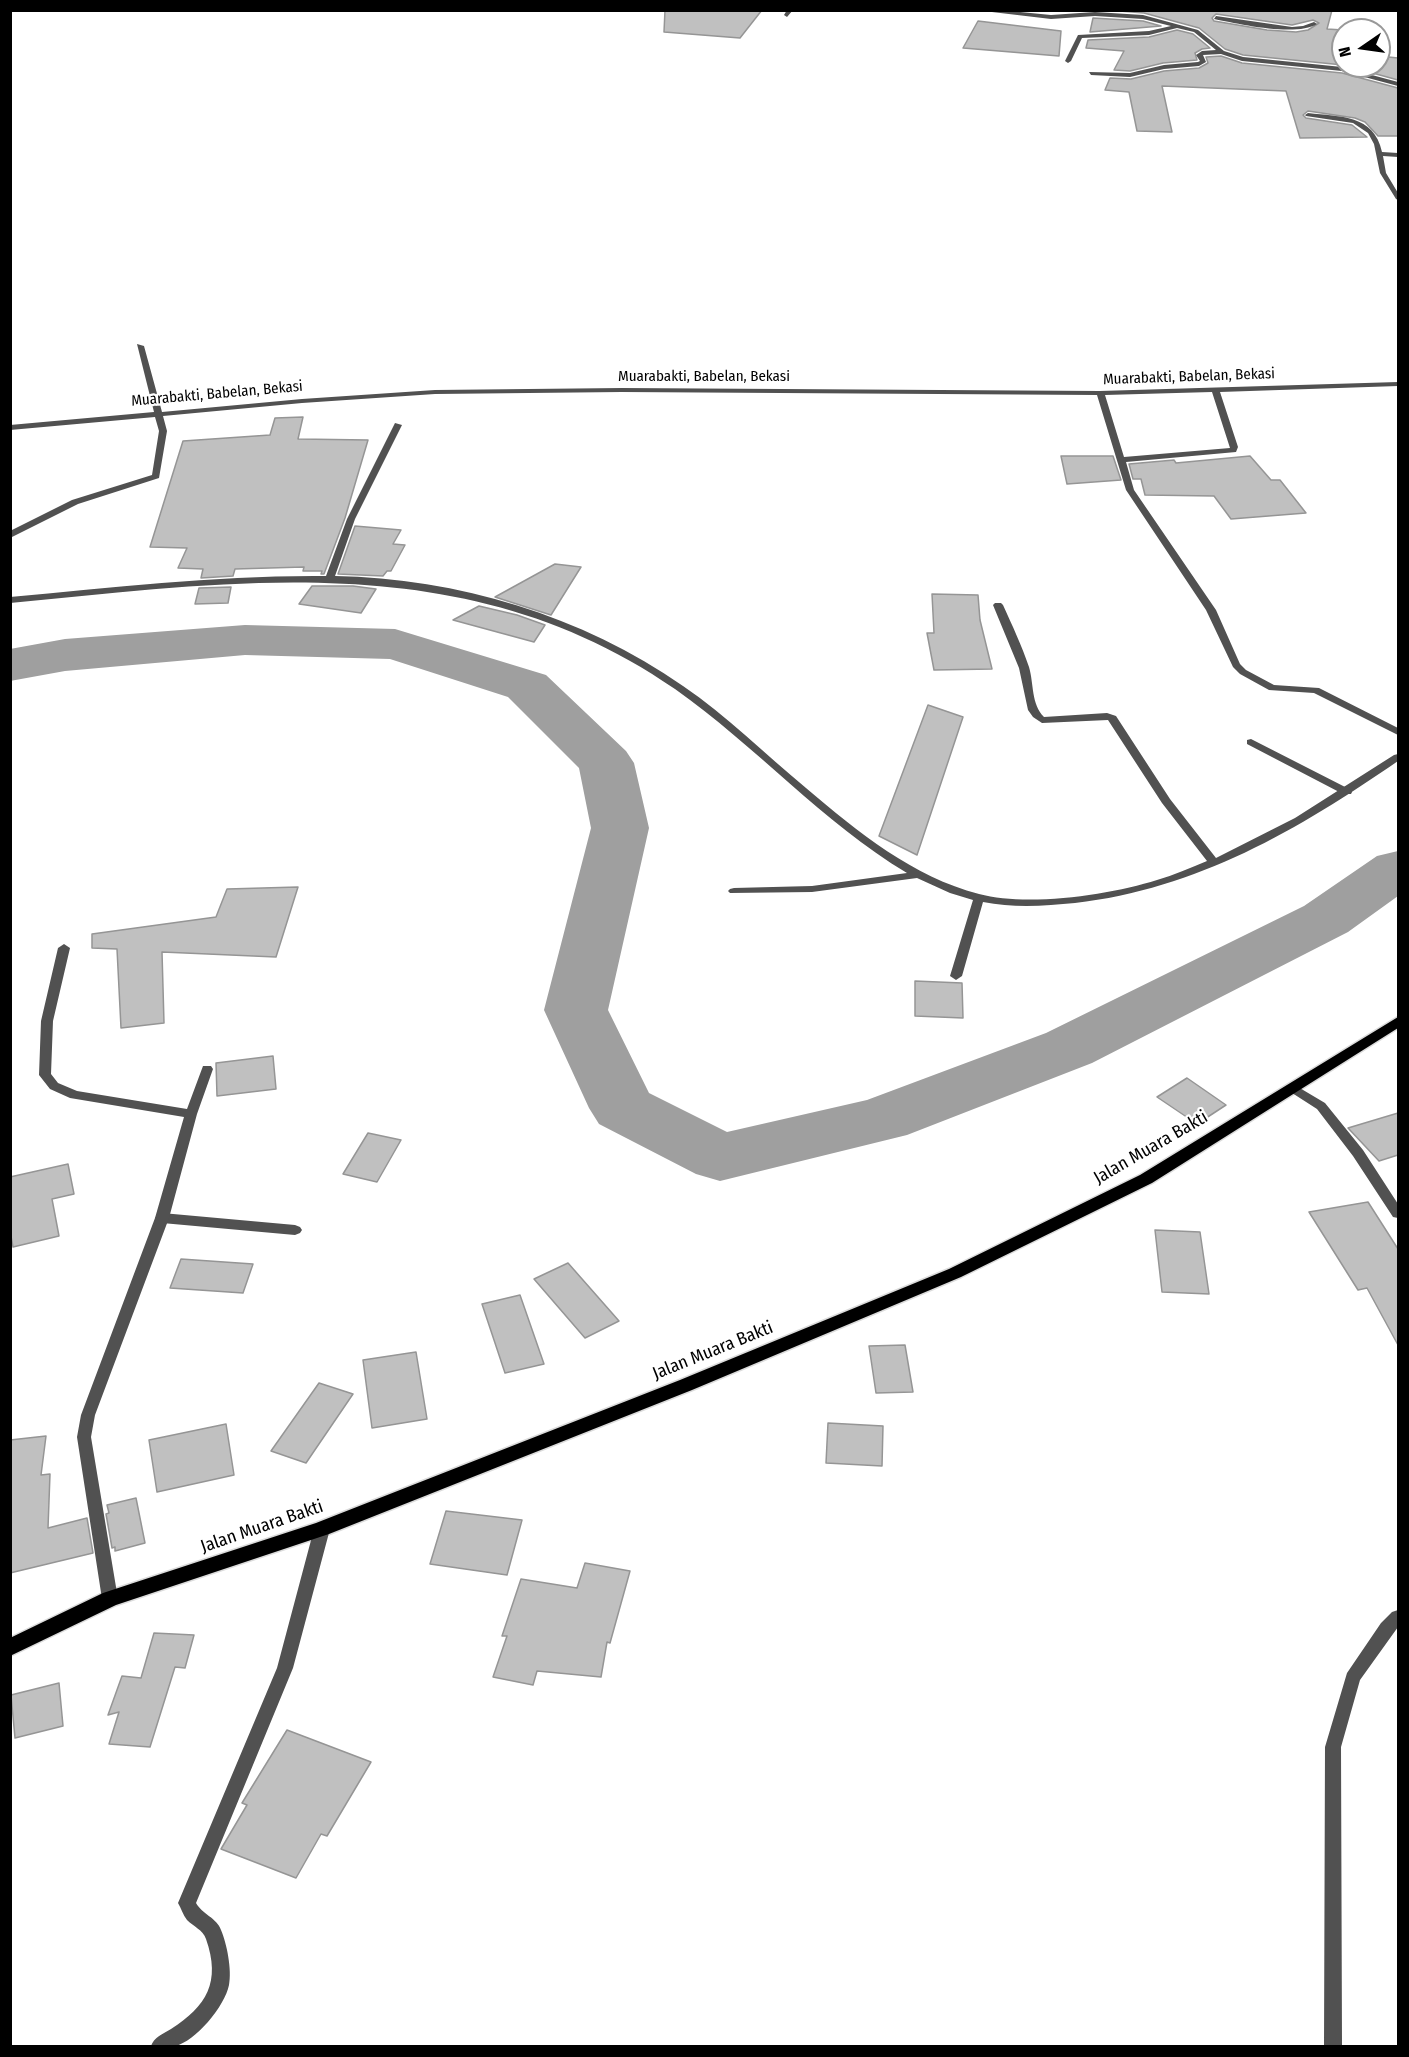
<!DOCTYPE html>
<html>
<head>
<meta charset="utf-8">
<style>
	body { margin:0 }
	#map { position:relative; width:1409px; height:2057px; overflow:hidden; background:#fff; font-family:"Fira Sans Condensed",sans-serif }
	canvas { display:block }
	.frame { position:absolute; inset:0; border:12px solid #000; pointer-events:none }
	.north { position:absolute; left:1331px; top:18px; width:60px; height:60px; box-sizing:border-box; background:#fff; border:2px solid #999; border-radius:50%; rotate:257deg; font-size:16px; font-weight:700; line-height:24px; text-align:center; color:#000 }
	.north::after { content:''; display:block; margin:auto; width:21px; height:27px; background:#000; clip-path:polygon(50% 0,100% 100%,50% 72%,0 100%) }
</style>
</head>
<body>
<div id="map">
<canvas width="1409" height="2057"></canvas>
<div class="frame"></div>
<div class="north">N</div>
</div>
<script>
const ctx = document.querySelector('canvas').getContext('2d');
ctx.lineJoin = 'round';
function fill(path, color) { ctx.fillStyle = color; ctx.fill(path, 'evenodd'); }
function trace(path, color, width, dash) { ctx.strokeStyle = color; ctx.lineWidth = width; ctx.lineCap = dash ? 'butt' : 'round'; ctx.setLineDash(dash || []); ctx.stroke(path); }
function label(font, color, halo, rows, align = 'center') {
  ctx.font = font + ' "Fira Sans Condensed",sans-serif'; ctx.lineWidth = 4.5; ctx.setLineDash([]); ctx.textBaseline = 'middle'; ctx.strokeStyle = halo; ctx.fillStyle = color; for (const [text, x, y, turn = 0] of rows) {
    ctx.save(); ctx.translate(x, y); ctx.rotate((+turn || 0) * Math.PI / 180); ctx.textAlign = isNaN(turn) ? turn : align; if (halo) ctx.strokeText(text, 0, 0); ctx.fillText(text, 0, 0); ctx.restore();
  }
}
fill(new Path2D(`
	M245,625L395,629L546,675L626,751L634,763L649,828L608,1010L649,1093L727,1132L867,1100L1046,1033L1304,906L1377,856L1398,851V896L1348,932L1092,1063L907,1135L720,1181L696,1174L599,1124L589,1108L544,1010L591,828L579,768L508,697L390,659L245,655L65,671L10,681V649L65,639Z`), '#9f9f9f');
const building = new Path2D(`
	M665,10H762L740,38L664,32Z
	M1107,10H1332L1327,29L1343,30V65L1243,55L1225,49L1199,28L1144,13ZM1216,14L1292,25L1313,20L1319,23L1308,30L1296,32L1267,30L1214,21L1212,18Z
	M1093,18L1143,21L1161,26L1090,32Z
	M978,21L1061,31L1059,56L963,48Z
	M1177,30L1193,34L1210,48L1202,49L1195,53L1197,60L1163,63L1130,71L1114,70L1124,51L1086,48L1088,40L1149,37Z
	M1221,56L1242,63L1342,73L1398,88V136H1378L1365,122L1355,118L1308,111L1303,115L1306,118L1352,125L1367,137L1300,138L1286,91L1162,86L1172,132L1137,131L1129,92L1105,90L1110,78L1131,79L1164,71L1199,68L1208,63L1206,57Z
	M1379,56L1398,58V80L1347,66H1379Z
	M303,417L298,439L368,440L345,518L324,574H321L322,571H303L304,567L235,569L233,576L201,578L203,569L178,568L187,548L150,547L183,441L270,435L275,418Z
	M1061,456H1113L1121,480L1067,484Z
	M1250,456L1271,480H1280L1306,513L1231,519L1214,496L1145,495L1141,479H1133L1129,464L1174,460L1176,463Z
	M355,526L401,530L393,544L405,545L391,571H387L383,576L338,574Z
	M555,564L581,567L551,615L495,597Z
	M312,586H353L376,589L361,613L299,604Z
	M231,587L228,603L195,604L199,588Z
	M932,594L978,595L980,620L992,669L934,670L927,633H934Z
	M479,606L517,615L545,625L534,642L453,620Z
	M928,705L963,717L917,855L879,836Z
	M298,887L276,957L162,952L164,1023L121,1028L117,949L92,948V934L216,917L227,889Z
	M915,981L962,983L963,1018L915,1016Z
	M273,1056L276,1089L217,1096L216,1063Z
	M1187,1078L1226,1105L1197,1124L1157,1097Z
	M1398,1113V1155L1379,1161L1348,1128Z
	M368,1133L401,1140L377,1182L343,1174Z
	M68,1164L74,1194L52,1199L59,1236L13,1247L10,1231V1177Z
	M1368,1202L1398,1249V1345L1367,1288L1358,1290L1309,1212Z
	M1155,1230L1200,1232L1209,1294L1162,1292Z
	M181,1259L253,1264L243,1293L170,1288Z
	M568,1263L619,1321L585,1338L534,1279Z
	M520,1295L544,1364L505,1373L482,1304Z
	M905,1345L913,1392L876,1393L869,1346Z
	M416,1352L427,1419L372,1428L363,1360Z
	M319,1383L353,1394L306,1463L271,1451Z
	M828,1423L883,1426L882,1466L826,1463Z
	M226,1424L234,1475L157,1492L149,1440Z
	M46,1436L41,1475L50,1474L48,1528L87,1518L93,1553L10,1573V1440Z
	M136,1498L145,1543L115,1551V1547L112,1548L106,1514L109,1513L107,1505Z
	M446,1511L522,1520L507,1575L430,1564Z
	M585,1563L630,1571L610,1643L607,1642L601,1677L537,1671L533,1685L493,1677L507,1636H502L521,1579L577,1588Z
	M154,1633L194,1635L185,1668L175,1667L150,1747L109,1744L119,1712L108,1715L122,1676L141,1678Z
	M59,1683L63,1726L15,1738L11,1695Z
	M287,1730L371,1762L327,1836L321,1834L296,1878L221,1849L247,1805L242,1803Z`);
fill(building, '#c0c0c0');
trace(building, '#959595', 1.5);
const primary = new Path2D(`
	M1398,1017V1028L1152,1183L961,1277L692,1390L329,1534L116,1605L10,1656V1638L103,1593L316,1523L680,1380L949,1269L1140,1175Z`);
trace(primary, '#dbdbdb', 3);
fill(new Path2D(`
	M1251,739L1351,790L1352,792L1351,794H1343L1247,744V740Z
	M162,1213L295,1225L300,1227L302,1230L300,1233L295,1235L162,1223L157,1221L155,1218L157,1215Z`), '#515151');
fill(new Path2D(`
	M787,10H793L787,17L784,15Z
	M975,10H1000L1051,15L1095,12L1143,15L1198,30L1224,51L1243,57L1342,67L1398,82V86L1342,71L1242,61L1221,54L1203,55L1206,62L1199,66L1164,69L1130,77L1091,75L1089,72L1130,73L1164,65L1198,62L1200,61L1196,55L1202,51L1216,50L1194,32L1177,28L1149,35L1082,38L1071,61L1068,63L1065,61L1078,35L1149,31L1171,26L1143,19L1095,16L1051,19Z
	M1216,16L1292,27L1303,26L1314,22L1317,24C1296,37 1239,24 1214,19Z
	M1308,113C1340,117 1374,114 1382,152L1398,153V157L1383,156L1386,173L1398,193V200L1396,199L1380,173L1374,144L1368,133L1353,123L1306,116L1305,115Z
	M137,344L144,346L162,412L302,399L435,390L622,388L1100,391L1398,382V386L1220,392L1238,447L1236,452L1126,462L1134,490L1216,610L1240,664L1246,670L1274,685L1319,688L1398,728V735L1314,693L1269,690L1240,674L1233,667L1206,610L1126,490L1097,395L622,392L435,394L302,403L163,416L167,431L159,478L78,504L10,538V531L72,500L152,475L159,431L155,417L10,430V425L154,412ZM1212,392L1230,448L1124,457L1105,395Z
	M395,423L402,425L355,519L335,576C457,578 583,616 683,686C727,716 765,754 806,788C858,832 913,877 979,894C1027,907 1110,895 1157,880C1174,875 1190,868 1207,861L1162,803L1108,720L1042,723L1033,717L1028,710L1019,668L993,605L995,603H1001L1003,605C1012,625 1022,646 1029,667C1034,684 1031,704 1044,717L1107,713L1116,716L1170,799L1216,858L1295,818L1394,755L1398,754V761C1298,830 1197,889 1075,903C1045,906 1013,908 983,902L962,976L956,980L950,976L973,900L950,893L917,878L812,892L730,893L728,891L730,889L734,888L812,886L907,873C822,822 756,746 675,689C470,547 244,580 10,603V597C116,587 220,575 326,576L347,519Z
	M64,944L70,948L53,1021L51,1074L58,1083L77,1091L187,1109L203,1066H211L213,1069L197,1114L169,1218L95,1415L91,1437L118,1599L115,1604L110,1605L105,1604L102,1599L77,1437L81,1415L155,1218L184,1117L70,1098L50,1089L39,1075L41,1021L58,948Z
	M1293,1084L1325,1103L1363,1150L1398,1204V1218L1393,1217L1353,1156L1317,1109L1289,1091L1287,1088L1289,1085Z
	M322,1523L327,1525L330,1529L293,1668L196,1903C202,1914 217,1918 221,1930C227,1944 232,1970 229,1985C225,2006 195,2042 175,2046C168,2048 158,2046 151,2046C154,2037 163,2034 171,2029C207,2006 221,1982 206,1939C203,1930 193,1926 187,1920C183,1915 181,1908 178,1903L277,1668L314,1529L317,1525Z
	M1398,1610V1627L1360,1680L1341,1747L1342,2046H1324L1325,1747L1347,1673L1381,1623L1392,1612Z`), '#515151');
fill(primary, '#000');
label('15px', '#000', '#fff', [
	["Muarabakti, Babelan, Bekasi",704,377],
	["Muarabakti, Babelan, Bekasi",1189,377,-2],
	["Muarabakti, Babelan, Bekasi",217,394,-5]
]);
label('18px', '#000', '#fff', [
	["Jalan Muara Bakti",1151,1148,-30],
	["Jalan Muara Bakti",713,1351,-22],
	["Jalan Muara Bakti",262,1527,-19]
]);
</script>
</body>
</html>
